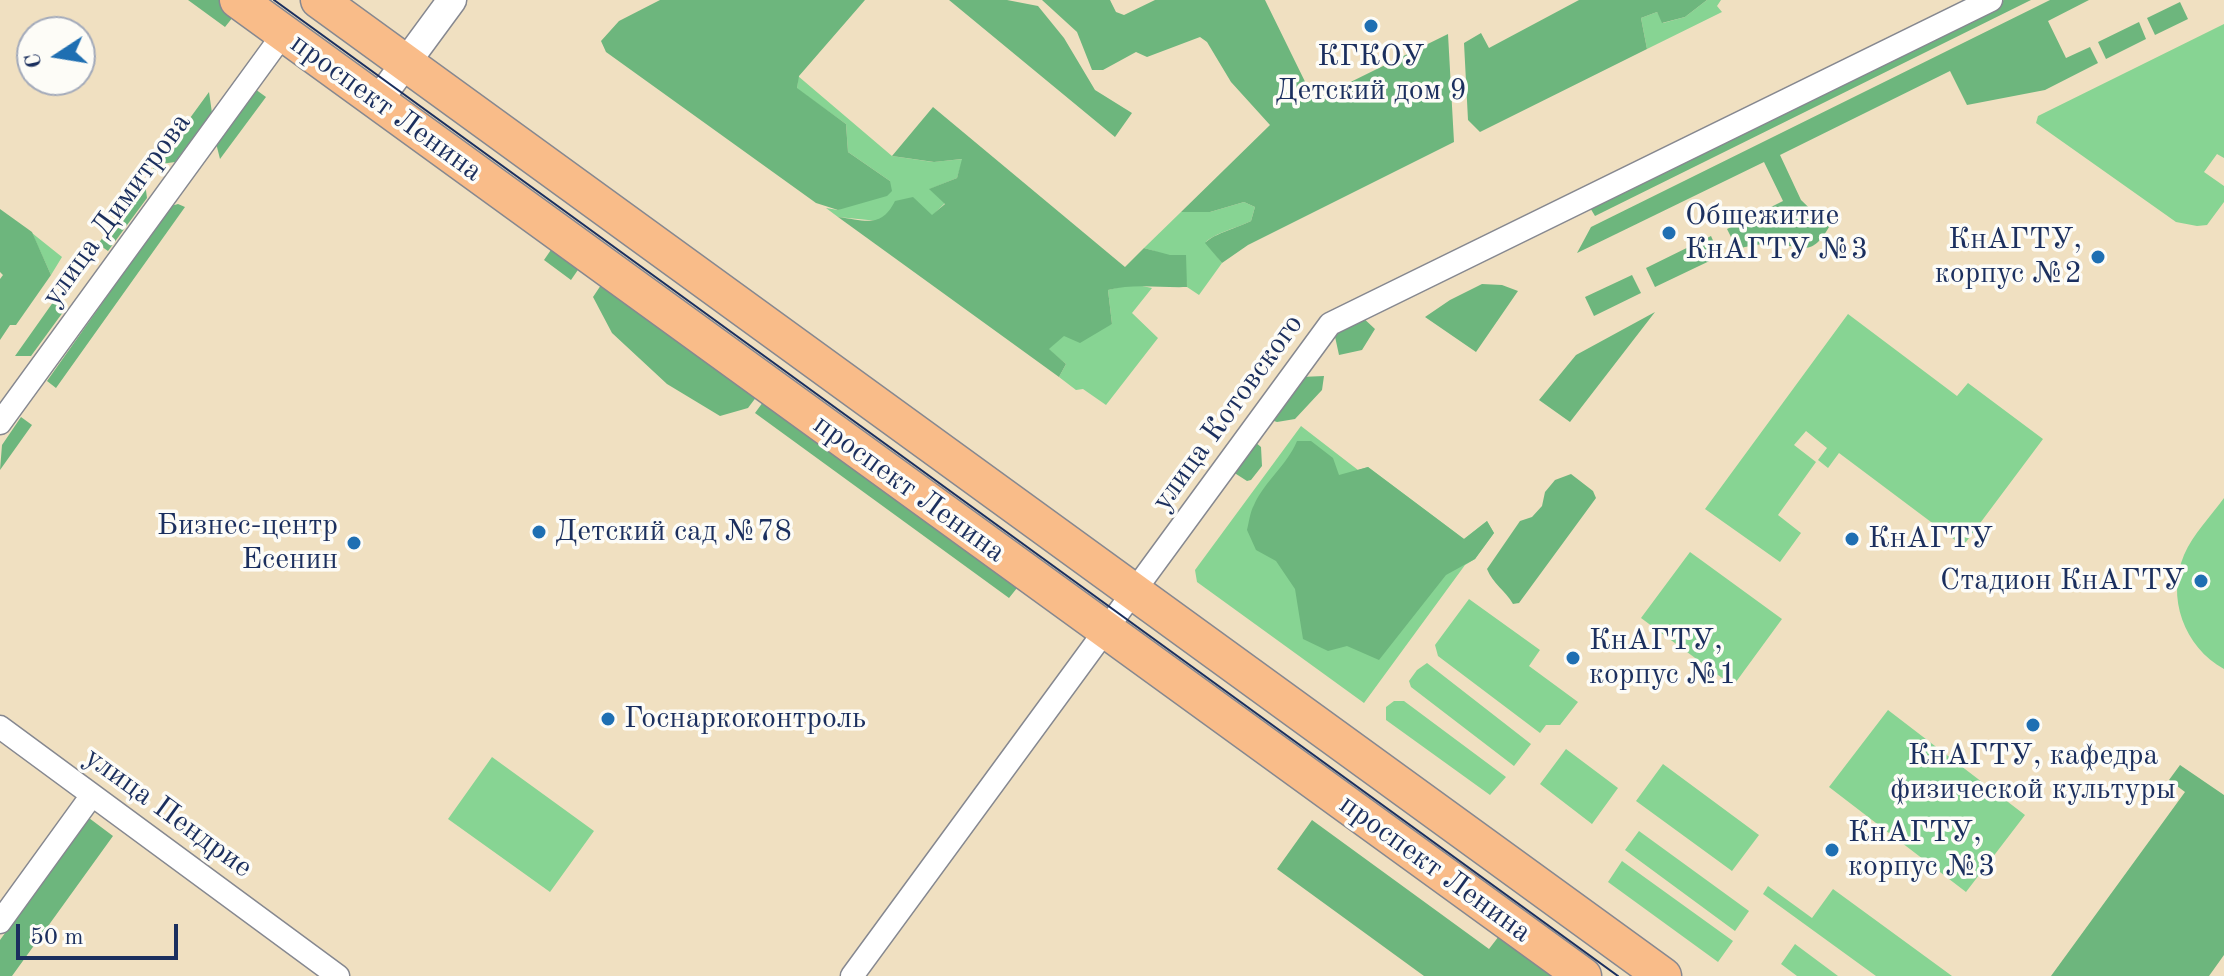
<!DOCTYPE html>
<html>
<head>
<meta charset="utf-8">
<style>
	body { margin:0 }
	#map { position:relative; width:2224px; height:976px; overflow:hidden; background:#f0e0c1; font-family:"Old Standard TT",serif }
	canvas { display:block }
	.north { position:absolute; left:16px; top:16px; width:80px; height:80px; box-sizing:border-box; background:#fdfcf7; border:2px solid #a3aaba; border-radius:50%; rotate:258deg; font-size:22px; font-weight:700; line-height:32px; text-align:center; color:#1b2f5e }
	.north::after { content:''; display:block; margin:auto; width:28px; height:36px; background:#1f6fb2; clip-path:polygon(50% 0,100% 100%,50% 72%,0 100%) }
	.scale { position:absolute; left:16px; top:924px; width:162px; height:36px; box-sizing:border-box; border:4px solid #1b2f5e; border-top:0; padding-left:10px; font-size:24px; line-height:28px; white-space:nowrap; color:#1b2f5e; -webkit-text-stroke:6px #fdfcf7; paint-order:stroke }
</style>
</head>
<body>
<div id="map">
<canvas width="2224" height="976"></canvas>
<div class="north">С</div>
<div class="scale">50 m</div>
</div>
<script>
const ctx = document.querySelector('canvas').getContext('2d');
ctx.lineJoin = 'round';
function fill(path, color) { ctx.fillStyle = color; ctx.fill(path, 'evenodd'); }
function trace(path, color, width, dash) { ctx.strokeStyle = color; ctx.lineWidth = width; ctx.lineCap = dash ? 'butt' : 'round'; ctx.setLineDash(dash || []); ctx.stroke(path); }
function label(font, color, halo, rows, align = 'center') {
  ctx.font = font + ' "Old Standard TT",serif'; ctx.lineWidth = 7; ctx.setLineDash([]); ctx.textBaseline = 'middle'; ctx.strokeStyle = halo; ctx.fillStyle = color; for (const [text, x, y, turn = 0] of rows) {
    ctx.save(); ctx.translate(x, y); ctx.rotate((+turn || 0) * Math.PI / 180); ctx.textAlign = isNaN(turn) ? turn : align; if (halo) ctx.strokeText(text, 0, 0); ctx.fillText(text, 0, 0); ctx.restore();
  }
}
fill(new Path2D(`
	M1707,0H1721L1717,6L1722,12L1647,49L1641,18L1657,12L1663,23L1685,17Z
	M2224,24V158L2217,154L2204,172L2224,186V202L2207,225L2197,226L2176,222L2036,123L2038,116Z
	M798,76L892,156L933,162L963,159L957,178L930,189L945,203L932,216L889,214L878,221L838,217L826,208L838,210L890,181L848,152L846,124L797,89Z
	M1244,202L1255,207L1251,221C1237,228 1215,233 1206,242L1222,263L1199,295L1187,287C1185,260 1168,255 1144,248L1181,212H1210Z
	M32,233L62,257L51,275Z
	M1132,284L1152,288L1132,313L1158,338L1106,405L1083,389L1076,390L1059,377L1066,364L1048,349L1064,335L1112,324L1108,290Z
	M1848,314L1957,396L1968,383L2043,439L1963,546L1839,453L1828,468L1818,460L1827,448L1806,431L1794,445L1816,462L1778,515L1801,533L1780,562L1705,509Z
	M1301,426L1358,470L1368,467L1464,539L1487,521L1494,533L1475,559L1465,565L1364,703L1197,582L1195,570Z
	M2224,498V669C2184,647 2166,597 2184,555C2193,534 2211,516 2224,498Z
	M1690,552L1782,619L1733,686L1641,618Z
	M1469,599L1540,650L1529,666L1578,702L1560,725H1546L1540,733L1438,656L1435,645Z
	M1427,663L1531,744L1514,766L1411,687L1409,681L1417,670Z
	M1394,701H1404L1506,777L1490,795L1386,720V707Z
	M1888,710L2025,815L1966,892L1829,787Z
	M1566,749L1618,788L1592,824L1540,784Z
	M492,757L594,831L550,892L448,819Z
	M1663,764L1759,835L1732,871L1636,801Z
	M1639,831L1749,911L1735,931L1625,850Z
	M1622,861L1733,941L1718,962L1608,882Z
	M1768,886L1812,918L1833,889L1952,976H1876L1763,894Z
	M1795,944L1838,976H1797L1781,964Z`), '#87d493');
fill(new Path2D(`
	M188,0H221L237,12L225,27Z
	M660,0H865L799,76L797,88L846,124L848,152L890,181L892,191L887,196L838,210L816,203L606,52L601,41L619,21Z
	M949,0H1007L1038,6L1064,38L1095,90L1132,113L1115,137Z
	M1042,0H1110L1116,12L1124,15L1155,0H1265L1314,100L1448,34L1454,142L1248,245L1222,263L1205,243C1215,233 1237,228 1251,221L1255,207L1244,202L1210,212H1181L1270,125L1231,82L1207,42L1200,37L1147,57L1136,52L1103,70H1092L1077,32Z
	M1579,0H1707L1685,17L1662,23L1657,12L1641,18L1647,49L1480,132L1468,120L1464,43L1481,33L1489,48Z
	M2004,0H2031L1595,216L1589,206Z
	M2050,0H2089L2048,21L2066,58L2090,47L2098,63L2045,90L1967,105L1950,71L1780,155L1801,200L1829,227C1811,258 1803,246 1775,244C1763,243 1749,246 1737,249L1727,229L1783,201L1764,162L1577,253L1591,227Z
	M2180,2L2188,19L2155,35L2147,18Z
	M2139,22L2146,39L2106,59L2098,42Z
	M255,89L266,97L220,159L216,143Z
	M209,92L212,113L175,162L161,164L145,183L147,198L108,251L98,244Z
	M933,107L1125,267L1144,248L1170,255H1186L1187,287C1160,288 1134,283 1108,290L1112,324L1080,343L1064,336L1049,349L1066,364L1059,377L838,217C865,220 881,229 895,201L913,197L932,215L945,204L929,189L957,178L962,159L934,162L892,156Z
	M178,204L185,207L56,388L47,381L171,206Z
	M0,209L32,232L51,275L16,325H10L0,340V279L3,275L0,272Z
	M1711,236L1720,256L1655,287L1646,268Z
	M555,244L582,264L571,280L544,260Z
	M1632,275L1641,293L1594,316L1585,297Z
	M605,279L760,392L748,408L720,416L667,384L612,333L593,297Z
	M1482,284L1502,285L1518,291L1476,352L1425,317L1450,300Z
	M61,291L66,308L31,356H15Z
	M1655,312L1570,422L1539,400L1576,355Z
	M1360,315L1375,329L1362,350L1339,355L1334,332Z
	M1324,376L1322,390L1295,419L1277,422L1271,420L1301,377Z
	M766,398L1021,583L1009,598L755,413Z
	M21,417L32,425L0,470L2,445Z
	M1297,441H1311L1333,458L1339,475L1368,467L1464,539L1487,521L1494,533L1475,559L1446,575L1379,660L1347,646L1328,651L1303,639L1295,589L1276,561L1256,550L1247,530C1249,522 1250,512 1254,505C1265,481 1287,465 1297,441Z
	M1255,442L1261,447L1262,466L1251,480L1247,481L1233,472Z
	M1571,474L1593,491L1596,498L1519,603L1513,604C1505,590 1493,584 1487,569L1520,521L1532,517L1542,506L1545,492L1555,480Z
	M2180,765L2224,795V955L2209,976H2051L2185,792L2169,780Z
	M89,818L113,836L12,976H0V940Z
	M1312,820L1489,949L1499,936L1555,976H1424L1277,869Z`), '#6db67d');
const minor = new Path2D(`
	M0,423L284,33
	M0,727L338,976
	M0,922L92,795
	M852,976L1330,324L1991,0`);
const tertiary = new Path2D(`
	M377,102L452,0`);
const trunk = new Path2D(`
	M238,0L1583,976
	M319,0L1663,976`);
trace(minor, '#868890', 25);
trace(tertiary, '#868890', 31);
trace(trunk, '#868890', 39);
trace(minor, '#fff', 22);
trace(tertiary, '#fff', 28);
trace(trunk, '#f9bc89', 36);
trace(new Path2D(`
	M274,0L1618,976`), '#1b2f5e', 2);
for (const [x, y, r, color] of [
	[1371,26,8,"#1f6fb2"],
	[1669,233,8,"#1f6fb2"],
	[2098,257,8,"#1f6fb2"],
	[539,532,8,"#1f6fb2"],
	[1852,539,8,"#1f6fb2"],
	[354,543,8,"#1f6fb2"],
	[2201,581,8,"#1f6fb2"],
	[1573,658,8,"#1f6fb2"],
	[608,719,8,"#1f6fb2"],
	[2033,725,8,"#1f6fb2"],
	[1832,850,8,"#1f6fb2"]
]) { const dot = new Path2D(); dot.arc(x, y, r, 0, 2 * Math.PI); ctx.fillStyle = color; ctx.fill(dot); trace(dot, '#fdfcf7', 3); }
label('30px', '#1b2f5e', '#fdfcf7', [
	["КГКОУ",1371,57,"center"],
	["Детский дом 9",1371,91,"center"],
	["Общежитие",1685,216],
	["КнАГТУ №3",1685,250],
	["КнАГТУ,",2082,240,"right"],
	["корпус №2",2082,274,"right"],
	["Бизнес-центр",338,526,"right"],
	["Есенин",338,560,"right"],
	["Детский сад №78",555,532],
	["КнАГТУ",1868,539],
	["Стадион КнАГТУ",2185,581,"right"],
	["КнАГТУ,",1589,641],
	["корпус №1",1589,675],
	["Госнаркоконтроль",624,719],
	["КнАГТУ, кафедра",2033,756,"center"],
	["физической культуры",2033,790,"center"],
	["КнАГТУ,",1848,833],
	["корпус №3",1848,867]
], 'left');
label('30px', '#1b2f5e', '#fdfcf7', [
	["проспект Ленина",386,108,36],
	["улица Димитрова",117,210,-54],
	["улица Котовского",1228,413,-54],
	["проспект Ленина",909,489,36],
	["улица Пендрие",168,813,36],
	["проспект Ленина",1435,869,36]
]);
</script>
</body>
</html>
